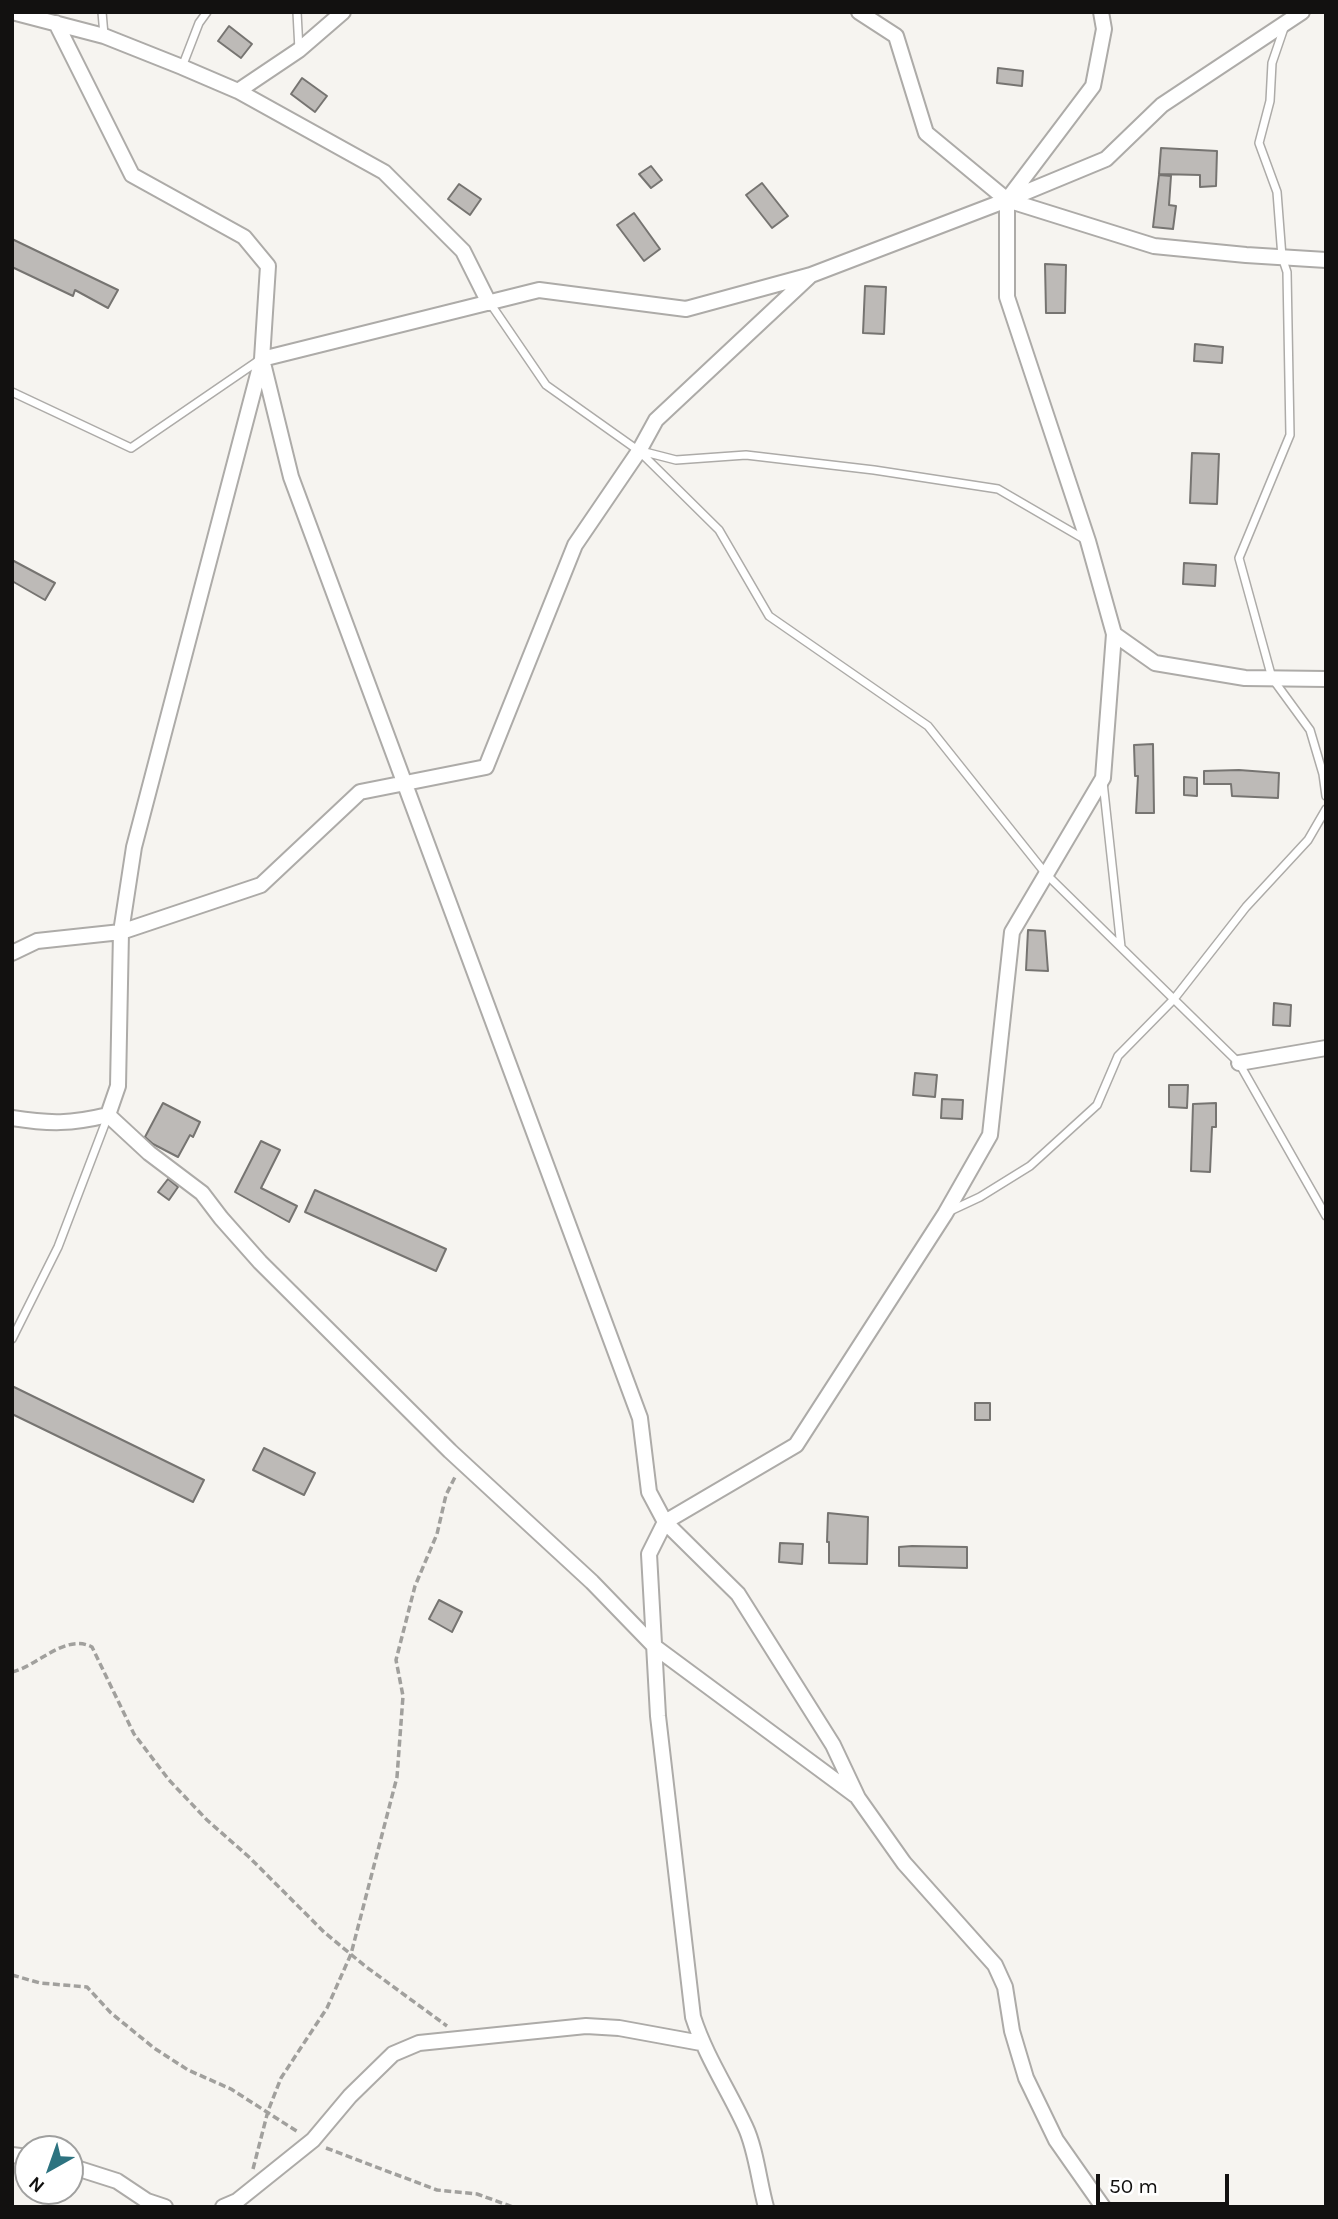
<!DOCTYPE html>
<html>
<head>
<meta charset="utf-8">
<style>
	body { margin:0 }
	#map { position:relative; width:1338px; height:2219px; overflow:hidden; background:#f6f4f0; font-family:Karla,sans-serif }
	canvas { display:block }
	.frame { position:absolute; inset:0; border:14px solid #121110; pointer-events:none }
	.north { position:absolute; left:14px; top:2135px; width:70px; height:70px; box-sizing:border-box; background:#fff; border:2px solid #a0a09f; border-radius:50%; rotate:220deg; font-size:19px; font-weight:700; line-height:28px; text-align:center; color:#121110 }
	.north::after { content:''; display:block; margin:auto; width:24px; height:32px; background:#2d7380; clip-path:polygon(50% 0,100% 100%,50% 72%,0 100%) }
	.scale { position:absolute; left:1096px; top:2174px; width:133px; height:32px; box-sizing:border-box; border:4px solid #121110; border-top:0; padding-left:9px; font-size:21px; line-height:24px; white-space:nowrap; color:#121110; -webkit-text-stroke:5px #fff; paint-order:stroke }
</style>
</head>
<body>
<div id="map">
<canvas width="1338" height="2219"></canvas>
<div class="frame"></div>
<div class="north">N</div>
<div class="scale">50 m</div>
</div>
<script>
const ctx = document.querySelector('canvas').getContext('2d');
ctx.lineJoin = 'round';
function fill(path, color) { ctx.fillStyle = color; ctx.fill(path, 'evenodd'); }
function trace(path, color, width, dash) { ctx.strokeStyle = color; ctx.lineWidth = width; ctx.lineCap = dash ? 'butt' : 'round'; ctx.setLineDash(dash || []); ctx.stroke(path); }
const building = new Path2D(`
	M229,26L252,44L241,58L218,41Z
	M998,68L1023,71L1022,86L997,83Z
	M302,78L327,96L315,112L291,94Z
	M1161,148L1217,151L1216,186L1200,187V175L1159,174Z
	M651,166L662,180L651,188L639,174Z
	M1159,175L1171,176L1169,205L1176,206L1173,229L1153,227Z
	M762,183L788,216L772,228L746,195Z
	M459,184L481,199L470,215L448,199Z
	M634,213L660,249L644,261L617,225Z
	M12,239L118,290L108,308L75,290L73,296L12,267Z
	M1045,264L1066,265L1065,313H1046Z
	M865,286L886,287L884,334L863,333Z
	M1195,344L1223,347L1222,363L1194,361Z
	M1192,453L1219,454L1217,504L1190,503Z
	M12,560L55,583L45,600L12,581Z
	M1184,563L1216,565L1215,586L1183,584Z
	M1153,744L1154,813H1136L1138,776H1135L1134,745Z
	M1239,770L1279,773L1278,798L1232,796L1231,784H1204V771Z
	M1184,777L1197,778V796L1184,795Z
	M1028,930L1045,931L1048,971L1026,970Z
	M1274,1003L1291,1005L1290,1026L1273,1025Z
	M915,1073L937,1075L935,1097L913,1095Z
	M1169,1085H1188L1187,1108L1169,1107Z
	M942,1099L963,1100L962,1119L941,1118Z
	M163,1103L200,1122L193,1137L190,1135L178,1157L153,1144L145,1137Z
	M1216,1103V1127H1212L1210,1172L1191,1171L1193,1104Z
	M261,1141L280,1150L261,1188L297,1206L289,1222L235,1192Z
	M168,1179L178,1187L169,1200L158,1192Z
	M315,1190L446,1249L436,1271L305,1212Z
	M12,1386L204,1480L193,1502L12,1414Z
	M975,1403H990V1420H975Z
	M264,1448L315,1473L304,1495L253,1470Z
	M828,1513L868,1517L867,1564L829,1563V1542H827Z
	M780,1543L803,1544L802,1564L779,1562Z
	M912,1546L967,1547V1568L899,1566V1547Z
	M439,1600L462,1612L452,1632L429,1619Z`);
fill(building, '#bdbab7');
trace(building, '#767471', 2);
const service = new Path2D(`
	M102,12L104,35
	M297,12L299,50
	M1285,25L1272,63L1270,101L1259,143L1277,192L1282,257L1287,272L1290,435L1239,558L1272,678L1310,730L1323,774L1326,796
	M182,67L199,23L207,12
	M490,303L546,385L639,451L719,530L769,616L928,726L1046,874L1239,1063L1326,1216
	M12,392L131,448L261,359
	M641,451L676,460L746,455L874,470L998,489L1084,539
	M1103,782L1121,947
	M950,1211L980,1197L1030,1166L1097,1105L1118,1056L1174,999L1246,907L1308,840L1326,809
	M12,1339L58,1247L108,1116`);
const minor = new Path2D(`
	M12,12L104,36L182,67L238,91L384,172L463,251L489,303
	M1101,12L1104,29L1093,86L1007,200L1154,246L1246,255L1326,260
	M56,23L132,175L244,237L268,266L262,359L291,477L640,1418L649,1492L665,1522L738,1594L833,1745L858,1798L904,1863L995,1965L1005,1987L1012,2031L1026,2078L1056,2140L1103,2207
	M238,91L299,50L343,12
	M1114,634L1155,663L1245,678L1326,679
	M12,953L37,941L121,932L261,885L360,792L486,767L575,545L639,451L656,420L810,276
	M1239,1063L1326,1048
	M108,1115L149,1153L202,1193L221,1218L260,1262L450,1451L592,1582L655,1647L855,1795
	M12,1118C50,1124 71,1124 108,1115L118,1086L121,932L134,847L262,359L539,290L686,309L811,275L1007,200L1106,159L1162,105L1302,12
	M12,2155L28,2157
	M70,2166L117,2181L147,2201L165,2207
	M223,2207L237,2201L313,2140L350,2096L393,2054L419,2043L586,2026L619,2028L701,2043
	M766,2207C759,2182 756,2149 745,2126C728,2089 706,2057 693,2017L658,1716L649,1554L665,1522L796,1445L945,1214L990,1135L1012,932L1103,778L1114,634L1088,541L1007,297V200L926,133L896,36L859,12`);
trace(service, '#adaba8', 10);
trace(minor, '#adaba8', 18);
trace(new Path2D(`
	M12,1672C38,1666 65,1633 92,1647L134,1734L169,1780L207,1820L249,1857L324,1932L365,1966L447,2026
	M12,1975L40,1983L87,1987L111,2013L154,2048L188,2070L231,2089L298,2132
	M326,2148L437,2190L477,2194L513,2207
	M253,2169L268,2111L281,2078L327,2008L351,1954L397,1777L403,1696L396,1660L415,1586L437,1534L446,1495L456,1475`), '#a1a09d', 3.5, [7, 3.5]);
trace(service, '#fff', 7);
trace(minor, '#fff', 14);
</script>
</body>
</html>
